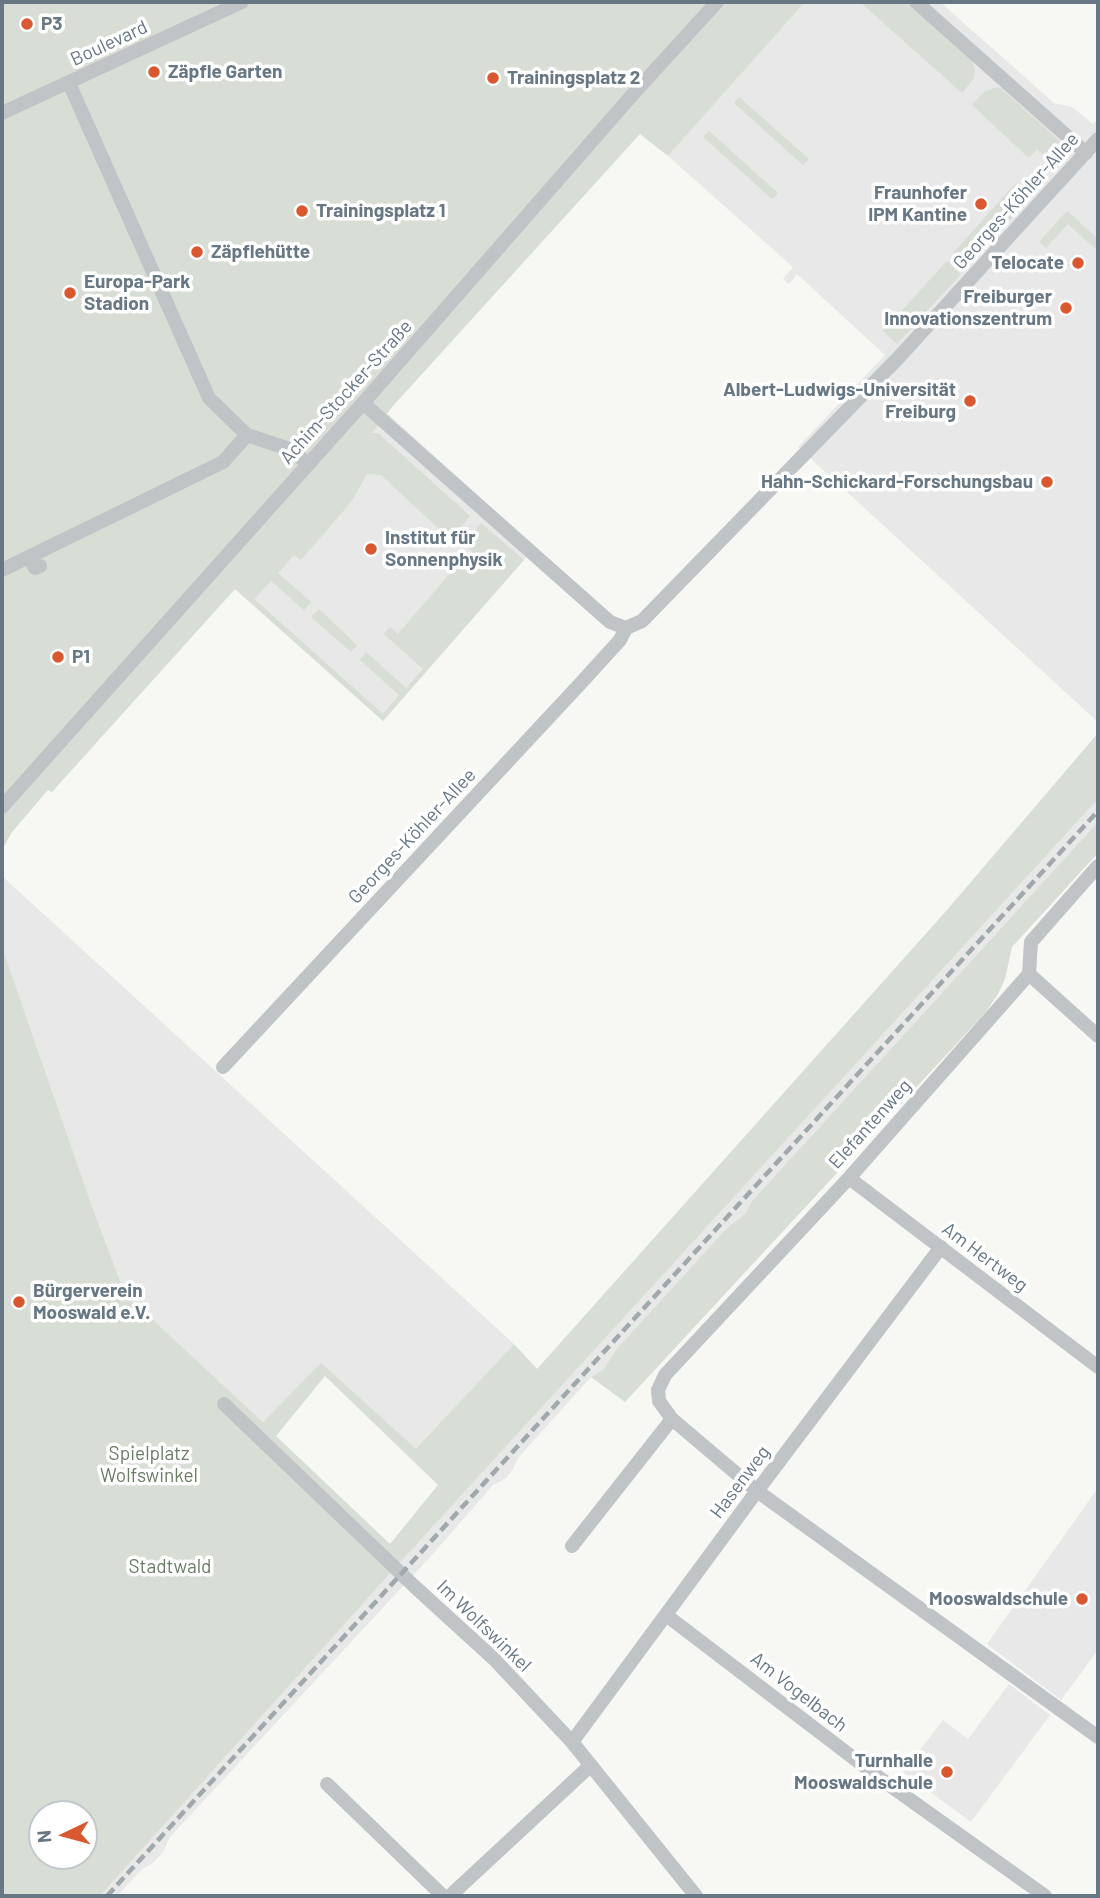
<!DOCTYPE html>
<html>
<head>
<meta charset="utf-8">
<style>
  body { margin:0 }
  #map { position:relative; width:1100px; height:1898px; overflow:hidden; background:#f7f7f4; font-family:Barlow,sans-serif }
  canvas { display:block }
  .frame { position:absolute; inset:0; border:4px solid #677783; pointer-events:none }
  .north { position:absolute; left:28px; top:1800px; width:70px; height:70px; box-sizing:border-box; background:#fff; border:2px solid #c2c9cd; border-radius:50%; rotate:265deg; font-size:19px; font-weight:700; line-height:28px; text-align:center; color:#677783 }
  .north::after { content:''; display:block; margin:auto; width:24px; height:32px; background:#da5830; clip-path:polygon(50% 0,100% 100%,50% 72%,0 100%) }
</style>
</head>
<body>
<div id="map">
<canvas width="1100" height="1898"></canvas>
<div class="frame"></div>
<div class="north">N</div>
</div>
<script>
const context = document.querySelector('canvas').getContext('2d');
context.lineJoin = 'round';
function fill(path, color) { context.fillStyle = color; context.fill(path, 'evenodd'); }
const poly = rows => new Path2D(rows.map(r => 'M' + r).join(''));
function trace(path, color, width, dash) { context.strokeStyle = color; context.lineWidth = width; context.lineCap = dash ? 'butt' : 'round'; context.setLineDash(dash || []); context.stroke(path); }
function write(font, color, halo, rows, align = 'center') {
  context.font = font + ' Barlow,sans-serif'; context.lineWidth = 7; context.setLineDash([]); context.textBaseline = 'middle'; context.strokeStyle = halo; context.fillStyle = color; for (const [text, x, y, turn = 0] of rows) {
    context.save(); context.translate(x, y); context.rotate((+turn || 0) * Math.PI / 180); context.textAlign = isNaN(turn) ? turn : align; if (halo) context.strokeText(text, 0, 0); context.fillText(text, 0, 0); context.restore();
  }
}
fill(poly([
  [805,2,940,2,1054,103,1072,107,1093,124,1098,119,1098,722,798,447,885,355,797,274,789,284,783,279,793,267,668,156],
  [388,414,535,547,383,721,235,589],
  [1098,799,1098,822,752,1201,746,1213,726,1229,618,1349,604,1369,591,1377,518,1458,513,1469,505,1479,493,1485,431,1556,170,1837,163,1852,154,1862,141,1870,117,1896,100,1896,404,1558],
  [3,877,514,1344,416,1450,321,1364,263,1422,125,1294,94,1212,2,947],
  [1098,1488,1098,1650,1061,1700,987,1644],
  [1009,1684,1050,1715,971,1822,903,1772,943,1720,968,1739]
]), '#e7e8e7');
fill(poly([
  [2,2,805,2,668,156,640,134,393,406,372,433,378,433,470,516,451,540,381,475,367,474,351,502,301,560,294,555,278,573,311,602,304,610,271,581,254,599,383,714,399,695,360,660,366,652,406,688,423,669,384,634,390,627,398,634,457,565,459,566,472,551,463,544,481,523,524,560,383,721,235,589,52,792,48,790,12,832,2,850],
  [860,2,905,2,972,61,975,69,974,78,962,93],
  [997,87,1002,89,1063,144,1066,151,1064,160,1057,167,1037,149,1029,158,972,105,984,92],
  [739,97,809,159,803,165,734,103],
  [709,131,778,193,772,199,703,137],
  [1015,184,1031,197,967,266,953,253],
  [1067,211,1098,239,1098,251,1068,224,1046,248,1039,242],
  [947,261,961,274,897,344,883,331],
  [319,609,357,645,351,652,311,617],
  [1098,733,1098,799,404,1558,100,1896,2,1896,2,947,94,1212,125,1294,263,1422,321,1363,416,1449,514,1344,537,1369,947,910],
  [325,1376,438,1485,390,1544,276,1436],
  [42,1814,84,1814,84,1856,42,1856],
  [1098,822,1098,853,1012,947,1005,979,998,994,985,1013,625,1402,591,1377,604,1369,617,1349,726,1229,746,1213,752,1201]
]), '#d8ddd5');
trace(poly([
  [916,2,1086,153],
  [69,83,209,398,247,435,292,450,307,464],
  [2,113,242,2],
  [363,403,610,622,626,628,642,621,900,356,1098,139],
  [30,558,35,568,40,566],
  [2,570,223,462,247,435],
  [2,807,363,403,634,93,717,2],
  [1098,866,1031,942,1029,974,849,1178,665,1375,658,1390,659,1401,672,1419,757,1491,1098,1737],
  [1029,974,1098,1036],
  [223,1067,580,684,620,640,626,628],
  [849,1178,1098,1367],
  [224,1404,414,1586,494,1659,572,1742,696,1896],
  [572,1546,672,1419],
  [666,1615,881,1779,1045,1896],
  [572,1742,757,1491,941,1247],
  [327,1784,443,1896],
  [450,1896,591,1765]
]), '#c0c4c7', 14);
trace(poly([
  [107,1896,1098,811]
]), '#a1a8ac', 4.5, [10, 5]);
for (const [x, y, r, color] of [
  [27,24,7,"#da5830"],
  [154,72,7,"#da5830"],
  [493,78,7,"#da5830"],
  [981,204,7,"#da5830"],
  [302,211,7,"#da5830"],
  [197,252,7,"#da5830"],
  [1078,263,7,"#da5830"],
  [70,293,7,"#da5830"],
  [1066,308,7,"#da5830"],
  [970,401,7,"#da5830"],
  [1047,482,7,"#da5830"],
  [371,549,7,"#da5830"],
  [58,657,7,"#da5830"],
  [19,1302,7,"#da5830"],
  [1082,1599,7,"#da5830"],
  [947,1772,7,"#da5830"]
]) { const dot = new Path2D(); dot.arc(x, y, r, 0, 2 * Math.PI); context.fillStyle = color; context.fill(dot); trace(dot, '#fff', 2.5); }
write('bold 19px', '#677783', '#fff', [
  ["P3",41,24],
  ["Zäpfle Garten",168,72],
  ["Trainingsplatz 2",507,78],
  ["Fraunhofer",967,193,"right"],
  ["IPM Kantine",967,215,"right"],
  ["Trainingsplatz 1",316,211],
  ["Zäpflehütte",211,252],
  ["Telocate",1064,263,"right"],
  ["Europa-Park",84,282],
  ["Stadion",84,304],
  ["Freiburger",1052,297,"right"],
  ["Innovationszentrum",1052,319,"right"],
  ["Albert-Ludwigs-Universität",956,390,"right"],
  ["Freiburg",956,412,"right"],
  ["Hahn-Schickard-Forschungsbau",1033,482,"right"],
  ["Institut für",385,538],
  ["Sonnenphysik",385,560],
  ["P1",72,657],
  ["Bürgerverein",33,1291],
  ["Mooswald e.V.",33,1313],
  ["Mooswaldschule",1068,1599,"right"],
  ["Turnhalle",933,1761,"right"],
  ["Mooswaldschule",933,1783,"right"]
], 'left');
write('19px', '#677783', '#fff', [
  ["Boulevard",109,43,-25],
  ["Georges-Köhler-Allee",1016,201,-48],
  ["Achim-Stocker-Straße",346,392,-48],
  ["Georges-Köhler-Allee",412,836,-47],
  ["Elefantenweg",870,1124,-48],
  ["Am Hertweg",985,1257,37],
  ["Hasenweg",740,1482,-53],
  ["Im Wolfswinkel",484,1626,44],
  ["Am Vogelbach",799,1692,38]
]);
write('19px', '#6a7b66', '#fff', [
  ["Spielplatz",149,1454],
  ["Wolfswinkel",149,1476],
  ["Stadtwald",170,1567]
]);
</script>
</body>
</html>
